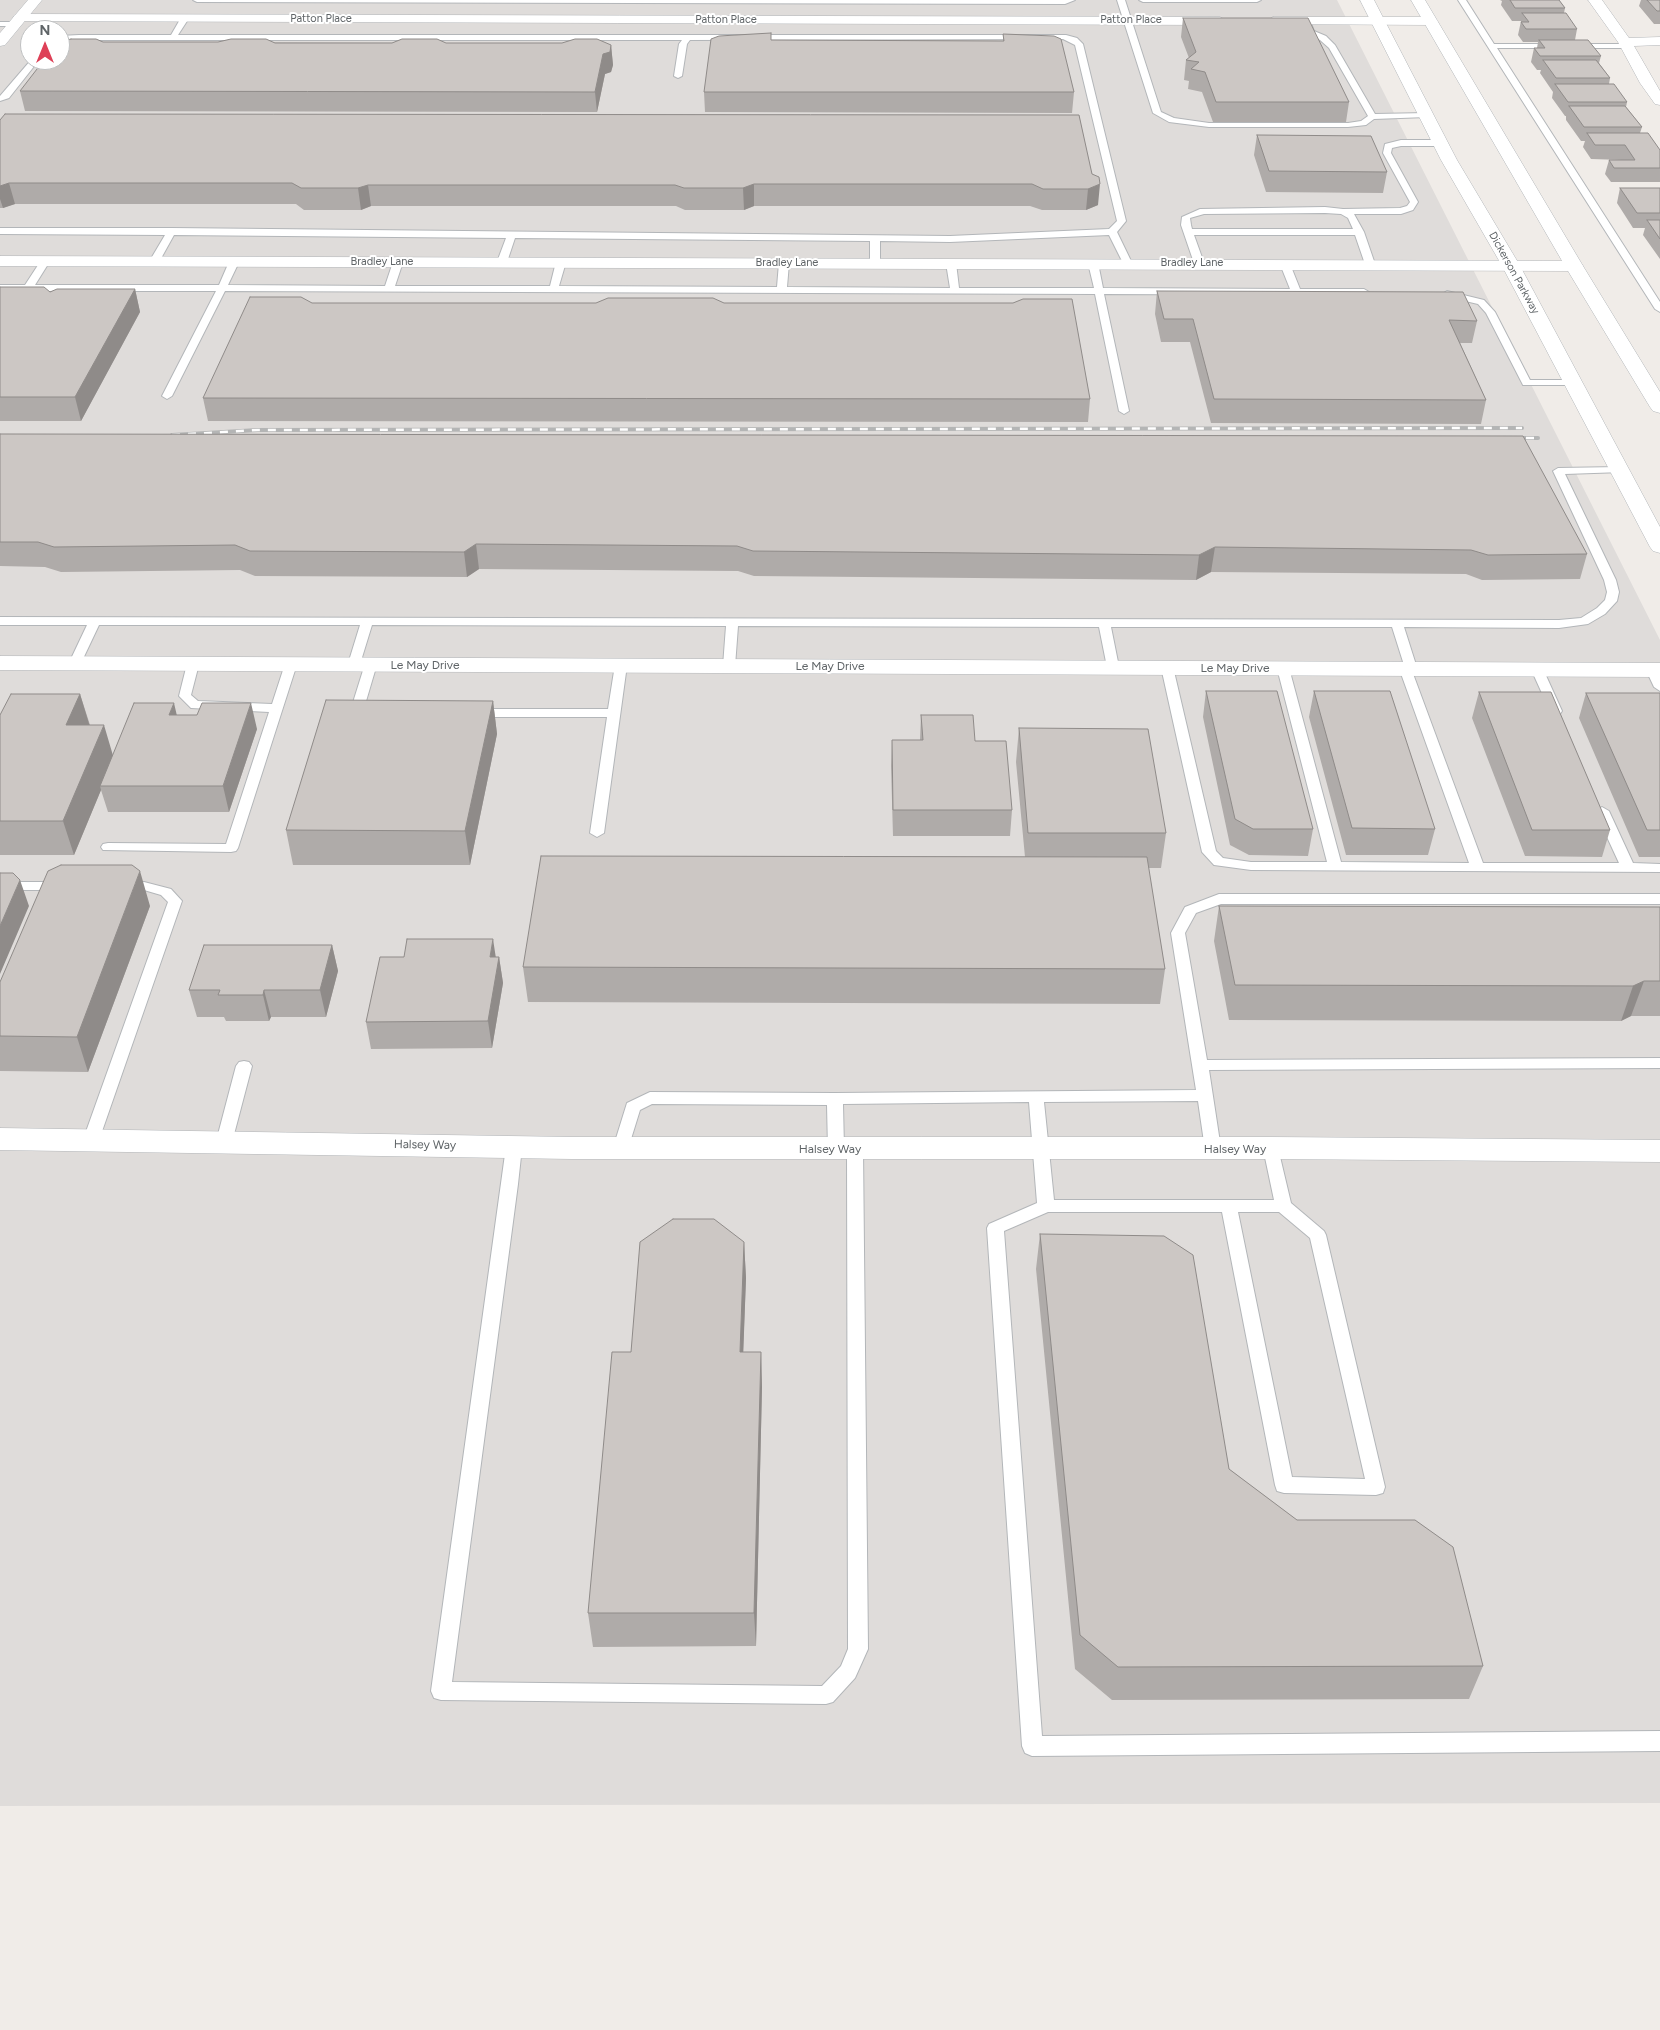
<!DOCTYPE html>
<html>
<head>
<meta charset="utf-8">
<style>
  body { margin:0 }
  #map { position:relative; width:1660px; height:2030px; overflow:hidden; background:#f0ece8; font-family:Figtree,sans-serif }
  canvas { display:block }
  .north { position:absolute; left:20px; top:20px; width:50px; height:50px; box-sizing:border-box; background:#fff; border:1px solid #bfc1c2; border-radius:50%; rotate:0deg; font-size:14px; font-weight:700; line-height:20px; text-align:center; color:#5f6467 }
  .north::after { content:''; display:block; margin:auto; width:18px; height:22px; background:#de4057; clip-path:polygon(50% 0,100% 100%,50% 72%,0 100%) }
</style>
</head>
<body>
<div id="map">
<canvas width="1660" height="2030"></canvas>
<div class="north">N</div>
</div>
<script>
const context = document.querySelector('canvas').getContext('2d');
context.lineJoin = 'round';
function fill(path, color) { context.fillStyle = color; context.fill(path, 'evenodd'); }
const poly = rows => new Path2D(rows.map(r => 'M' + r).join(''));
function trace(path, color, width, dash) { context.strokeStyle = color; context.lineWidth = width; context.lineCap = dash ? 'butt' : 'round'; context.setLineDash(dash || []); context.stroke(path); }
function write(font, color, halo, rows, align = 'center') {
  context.font = font + ' Figtree,sans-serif'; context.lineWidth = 4; context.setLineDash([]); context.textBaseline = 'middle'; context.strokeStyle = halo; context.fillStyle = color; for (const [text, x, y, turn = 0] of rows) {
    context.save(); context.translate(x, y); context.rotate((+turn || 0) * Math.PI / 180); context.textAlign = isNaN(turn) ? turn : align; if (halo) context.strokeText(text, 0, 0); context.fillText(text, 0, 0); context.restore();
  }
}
fill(poly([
  [0,0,1337,0,1660,640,1660,1803,0,1806],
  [30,30,60,30,60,60,30,60]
]), '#dfdcda');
const lane = poly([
  [193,0,1075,0,1065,4,197,2,193,0],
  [1117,0,1125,0,1161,112,1174,118,1209,123,1348,123,1361,121,1368,116,1329,48,1320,40,1307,32,1302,21,1306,19,1310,21,1314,31,1326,36,1335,45,1375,114,1427,113,1431,115,1427,117,1374,119,1366,125,1348,127,1209,127,1169,122,1153,113,1117,0],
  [1139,0,1261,0,1257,2,1143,2,1139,0],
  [1458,0,1466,0,1494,44,1627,44,1631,46,1627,48,1497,48,1660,302,1660,312,1655,309,1458,0],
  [182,16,189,18,178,35,1066,35,1077,38,1083,44,1126,221,1117,232,1132,263,1130,265,1124,265,1109,235,950,242,880,241,880,263,875,266,870,263,870,241,515,238,507,262,502,265,497,262,506,238,174,235,159,262,154,265,149,262,165,235,0,234,0,228,172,228,950,236,1109,229,1117,221,1075,45,1063,39,690,40,687,44,682,76,678,78,674,76,679,44,682,40,60,40,60,36,79,35,171,35,182,16],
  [0,22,15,22,19,24,15,26,0,26,0,22],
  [31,60,39,60,9,98,0,101,0,96,31,60],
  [1401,140,1441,140,1445,143,1441,146,1401,146,1392,148,1391,153,1418,202,1413,210,1401,214,1354,214,1364,232,1375,264,1373,266,1370,267,1365,264,1355,235,1194,235,1204,263,1199,266,1194,263,1181,225,1182,217,1200,209,1325,207,1343,209,1400,208,1407,206,1410,202,1383,153,1385,144,1401,140],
  [1325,213,1341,214,1348,218,1353,229,1192,229,1191,225,1190,218,1204,214,1325,213],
  [45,258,50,261,35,285,219,285,229,262,234,259,239,262,228,285,385,286,393,262,398,259,403,262,395,286,550,286,556,262,561,259,566,262,559,286,777,287,779,263,784,260,789,263,787,287,950,288,946,263,951,260,956,263,959,288,1094,288,1088,263,1093,260,1098,263,1103,288,1290,289,1280,264,1285,261,1290,264,1300,289,1364,289,1369,292,1364,295,1104,294,1129,411,1124,414,1119,411,1095,294,225,291,172,396,167,399,162,396,216,291,0,291,0,285,25,285,42,259,45,258],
  [1447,291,1484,300,1495,312,1530,380,1573,380,1578,383,1577,385,1523,385,1486,313,1478,304,1444,296,1442,294,1447,291],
  [1619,467,1623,468,1624,470,1623,472,1565,474,1616,580,1619,592,1617,601,1605,614,1588,624,1559,628,1404,627,1417,668,1412,671,1483,863,1619,863,1595,811,1602,807,1609,811,1633,863,1660,864,1660,872,1251,870,1214,865,1202,852,1161,667,1167,663,1173,667,1216,851,1223,858,1251,862,1327,862,1277,668,1283,664,1289,668,1341,862,1469,863,1399,668,1404,665,1392,627,1111,627,1119,667,1113,671,1107,667,1099,627,738,626,735,666,729,670,723,666,726,626,372,625,360,664,354,668,348,664,360,625,99,625,81,663,75,667,69,663,87,625,0,625,0,617,1559,620,1581,618,1597,608,1605,600,1607,592,1604,580,1553,471,1558,468,1619,467],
  [193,660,199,664,191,695,198,701,272,704,285,664,291,660,297,664,238,848,236,851,231,852,103,850,101,847,103,844,108,843,226,844,269,712,191,708,179,696,187,664,193,660],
  [371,660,377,664,364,708,370,712,364,716,352,715,350,712,365,664,371,660],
  [621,661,627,665,604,833,597,837,590,833,607,717,474,717,468,713,474,709,608,709,615,665,621,661],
  [1537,665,1543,669,1562,711,1560,714,1552,714,1550,711,1531,669,1537,665],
  [1652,666,1656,667,1660,674,1660,691,1654,687,1646,670,1652,666],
  [0,882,62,882,67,883,69,886,67,889,62,890,0,890,0,882],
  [125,882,144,882,171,889,182,901,99,1140,97,1144,91,1146,85,1144,83,1140,168,902,161,895,144,890,120,889,118,886,120,883,125,882],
  [1219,894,1660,894,1660,904,1221,904,1196,913,1185,933,1207,1060,1660,1058,1660,1068,1209,1070,1221,1149,1219,1153,1213,1155,1207,1153,1205,1149,1198,1101,1044,1102,1054,1200,1274,1200,1263,1148,1265,1144,1271,1142,1277,1144,1291,1203,1324,1231,1326,1235,1385,1487,1383,1493,1376,1495,1284,1493,1277,1491,1275,1485,1222,1212,1048,1212,1004,1231,1042,1736,1660,1731,1660,1751,1032,1756,1025,1753,1022,1746,987,1228,989,1224,1037,1203,1029,1102,843,1104,844,1149,842,1153,836,1155,830,1153,828,1149,827,1105,652,1104,640,1110,627,1152,621,1154,615,1152,613,1148,627,1103,650,1092,835,1093,1196,1090,1171,933,1185,907,1219,894],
  [1238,1212,1279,1212,1310,1238,1365,1479,1292,1477,1238,1212],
  [244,1061,249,1062,252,1066,232,1142,230,1146,224,1148,218,1146,216,1142,236,1066,239,1062,244,1061],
  [514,1141,520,1143,522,1147,518,1184,452,1682,822,1686,841,1666,848,1649,847,1149,849,1145,855,1143,861,1145,863,1149,868,1649,855,1678,833,1702,826,1704,441,1700,434,1698,431,1691,506,1147,508,1143,514,1141]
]);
const street = poly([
  [1588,0,1602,0,1629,38,1660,37,1660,45,1634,46,1660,91,1660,105,1655,104,1640,83,1618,42,1588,0],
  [20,14,1220,17,1227,21,1220,25,15,21,13,18,15,15,20,14],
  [1273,17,1431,17,1438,21,1431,25,1268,24,1266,21,1273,17],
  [0,256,1574,261,1580,262,1583,266,1580,270,1574,271,0,266,0,256],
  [0,656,1660,663,1660,677,0,670,0,656],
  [0,1128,572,1137,1271,1137,1660,1140,1660,1162,1271,1159,572,1159,0,1150,0,1128]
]);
const secondary = poly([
  [28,0,42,0,5,45,0,46,0,33,28,0],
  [1360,0,1374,0,1457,160,1519,264,1660,527,1660,553,1653,551,1650,547,1501,264,1441,160,1360,0],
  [1411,0,1425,0,1583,266,1660,392,1660,413,1653,411,1650,407,1565,266,1411,0]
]);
trace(lane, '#b3b6b9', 2);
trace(street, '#b3b6b9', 1);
trace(secondary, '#b2b6b9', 1);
fill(lane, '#fff');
fill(street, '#fff');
fill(secondary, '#fff');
const rail = poly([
  [172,435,258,430,1522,428],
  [1510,438,1538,438]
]);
trace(rail, '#b4b5b5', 4);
trace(rail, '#fff', 2.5, [8]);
fill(poly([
  [1500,0,1559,0,1565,8,1564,13,1577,29,1575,40,1601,56,1599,63,1610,78,1609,84,1627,102,1626,107,1642,127,1640,133,1660,150,1660,182,1611,182,1605,174,1609,160,1622,160,1591,159,1583,147,1585,141,1581,141,1566,120,1566,116,1565,116,1552,98,1553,92,1540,73,1541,70,1537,70,1531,62,1534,48,1537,48,1538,42,1523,42,1518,35,1521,21,1512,21,1501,5,1502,1],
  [1641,0,1660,0,1660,24,1654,24,1639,6],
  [1183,18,1349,102,1346,122,1213,122,1202,92,1188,89,1189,81,1184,80,1186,60,1189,58,1181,37],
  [1003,34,1074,92,1072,113,705,112,704,92,771,40,1003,41],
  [103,42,446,43,611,45,613,65,611,72,605,74,597,112,25,111,20,91],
  [1079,115,1098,205,1086,210,1042,210,1030,206,754,206,744,210,685,210,676,206,371,206,361,210,304,210,296,204,15,204,3,208,0,208,0,120],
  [1257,135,1387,172,1383,193,1266,192,1254,155],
  [1620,188,1660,188,1660,259,1643,235,1645,228,1633,228,1617,203],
  [0,287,50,292,135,289,140,312,81,421,0,421],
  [1157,291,1477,321,1472,343,1460,343,1486,400,1481,424,1211,423,1190,342,1161,342,1155,314],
  [724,303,1090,399,1088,422,208,421,203,398],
  [0,434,1587,554,1580,579,1482,580,1466,574,1211,572,1196,580,754,576,738,571,479,569,467,577,255,576,240,570,61,572,45,567,0,566],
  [1206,691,1313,829,1308,856,1249,855,1230,845,1203,717],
  [1314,691,1435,829,1428,855,1346,855,1309,717],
  [1479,692,1610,830,1602,857,1525,856,1472,718],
  [1586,693,1660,693,1660,857,1639,857,1579,718],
  [80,694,90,725,113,756,177,715,257,729,229,812,108,812,101,790,74,855,0,855,0,715],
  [493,701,497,734,470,865,293,865,286,830],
  [921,715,975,741,1012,810,1010,836,893,836,891,766,892,740,920,740],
  [1019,728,1166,833,1161,868,1148,868,1165,969,1160,1004,528,1002,523,967,1025,857,1016,762],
  [150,906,88,1072,0,1071,0,982],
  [1219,906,1660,907,1660,1016,1631,1016,1621,1021,1229,1020,1214,941],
  [332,945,338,971,326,1017,271,1017,269,1021,226,1021,224,1017,197,1017,189,990],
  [404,957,499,957,503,983,492,1048,371,1049,366,1022],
  [1040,1234,1229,1469,1483,1666,1469,1699,1112,1700,1075,1669,1036,1269],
  [744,1242,746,1278,743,1352,761,1352,762,1387,756,1646,593,1647,588,1613,631,1352]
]), '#afaba9');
fill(poly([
  [611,45,613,65,611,72,605,74,597,112,595,92,603,54],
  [9,183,15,204,3,208,0,199,0,186],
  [754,184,754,206,744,210,743,188],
  [1100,184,1098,205,1086,210,1088,189],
  [368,185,371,206,361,210,358,188],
  [135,289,140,312,81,421,75,397],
  [476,544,479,569,467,577,464,552],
  [1215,547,1211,572,1196,580,1199,555],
  [80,694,90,727,66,725],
  [493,701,497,734,470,865,465,831],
  [174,703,180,729,169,715],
  [251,703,257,729,229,812,223,786],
  [104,725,114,759,100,786,101,790,74,855,63,821],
  [140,871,150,906,88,1072,77,1037],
  [20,880,29,906,0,974,0,926],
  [493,939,497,965,490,957],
  [332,945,338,971,326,1017,320,990],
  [499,957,503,983,492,1048,488,1021],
  [1644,981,1631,1016,1621,1021,1633,986],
  [264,990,271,1017,269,1021,263,995],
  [744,1242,746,1278,742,1387,740,1352],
  [761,1352,762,1387,756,1646,754,1613]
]), '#8f8b89');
const building = poly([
  [1510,0,1559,0,1565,8,1515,8,1510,0],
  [1647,0,1660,0,1660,11,1657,11,1647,0],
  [1522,13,1566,13,1577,29,1526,29,1521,22,1529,22,1522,13],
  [1183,18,1308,18,1349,102,1216,102,1205,72,1191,69,1199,62,1186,60,1196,52,1183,18],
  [771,33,771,40,1004,41,1003,34,1054,36,1061,39,1074,92,704,92,711,39,719,36,771,33],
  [71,39,96,39,103,42,218,42,231,39,266,39,275,43,392,43,402,39,437,39,446,43,562,43,575,39,597,39,611,45,610,52,603,54,595,92,20,91,44,60,60,60,60,42,71,39],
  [1539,40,1588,40,1601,56,1540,56,1534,48,1545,48,1539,40],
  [1543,60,1596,60,1610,78,1556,78,1543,60],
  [1555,84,1614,84,1627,102,1568,102,1555,84],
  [1569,106,1625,106,1642,127,1584,127,1569,106],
  [5,114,1079,115,1092,174,1099,177,1100,184,1088,189,1043,189,1032,184,754,184,743,188,684,188,675,185,368,185,358,188,301,188,292,183,9,183,0,186,0,120,5,114],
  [1587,133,1648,133,1660,150,1660,168,1614,168,1609,160,1635,160,1625,145,1595,145,1587,133],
  [1257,135,1371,136,1387,172,1269,171,1257,135],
  [1620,188,1660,188,1660,213,1637,213,1620,188],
  [1647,220,1660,220,1660,239,1647,220],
  [0,287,44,287,50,292,57,289,135,289,75,397,0,397,0,287],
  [1157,291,1463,292,1477,321,1449,320,1486,400,1214,399,1193,319,1164,319,1157,291],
  [250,297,301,297,312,303,596,303,608,298,713,298,724,303,1013,303,1023,299,1072,299,1090,399,203,398,250,297],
  [0,434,1523,436,1587,554,1488,555,1471,550,1215,547,1199,555,753,551,737,546,476,544,464,552,250,551,235,545,54,547,38,542,0,542,0,434],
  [1206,691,1277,691,1313,829,1253,829,1235,819,1206,691],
  [1314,691,1390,691,1435,829,1352,828,1314,691],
  [1479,692,1551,692,1610,830,1532,830,1479,692],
  [1586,693,1660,693,1660,830,1647,830,1586,693],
  [11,694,80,694,66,725,104,725,63,821,0,821,0,715,11,694],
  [326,700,493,701,465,831,286,830,326,700],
  [134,703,174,703,169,715,197,715,202,703,251,703,223,786,100,786,134,703],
  [921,715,973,715,975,741,1006,741,1012,810,893,810,892,740,923,740,921,715],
  [1019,728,1148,729,1166,833,1028,833,1019,728],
  [541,856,1147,857,1165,969,523,967,541,856],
  [61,865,132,865,140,871,77,1037,0,1036,0,982,48,871,61,865],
  [0,873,13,873,20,880,0,926,0,873],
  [1219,906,1660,907,1660,981,1644,981,1633,986,1235,985,1219,906],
  [407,939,493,939,490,957,499,957,488,1021,366,1022,380,957,404,957,407,939],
  [204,945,332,945,320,990,264,990,263,995,218,995,220,990,189,990,204,945],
  [673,1219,714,1219,744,1242,740,1352,761,1352,754,1613,588,1613,612,1352,631,1352,640,1242,673,1219],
  [1040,1234,1164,1236,1193,1255,1229,1469,1297,1520,1415,1520,1453,1547,1483,1666,1118,1667,1080,1635,1040,1234]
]);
fill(building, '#ccc7c4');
trace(building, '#8f8b89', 1);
write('11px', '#5f6467', '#fff', [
  ["Patton Place",321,19],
  ["Patton Place",726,20],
  ["Patton Place",1131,20],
  ["Bradley Lane",382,262],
  ["Bradley Lane",787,263],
  ["Bradley Lane",1192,263],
  ["Dickerson Parkway",1514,273,61]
]);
write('12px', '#5f6467', '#fff', [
  ["Le May Drive",425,665],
  ["Le May Drive",830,666],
  ["Le May Drive",1235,668],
  ["Halsey Way",425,1145,1],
  ["Halsey Way",830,1149],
  ["Halsey Way",1235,1149]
]);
</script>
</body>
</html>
